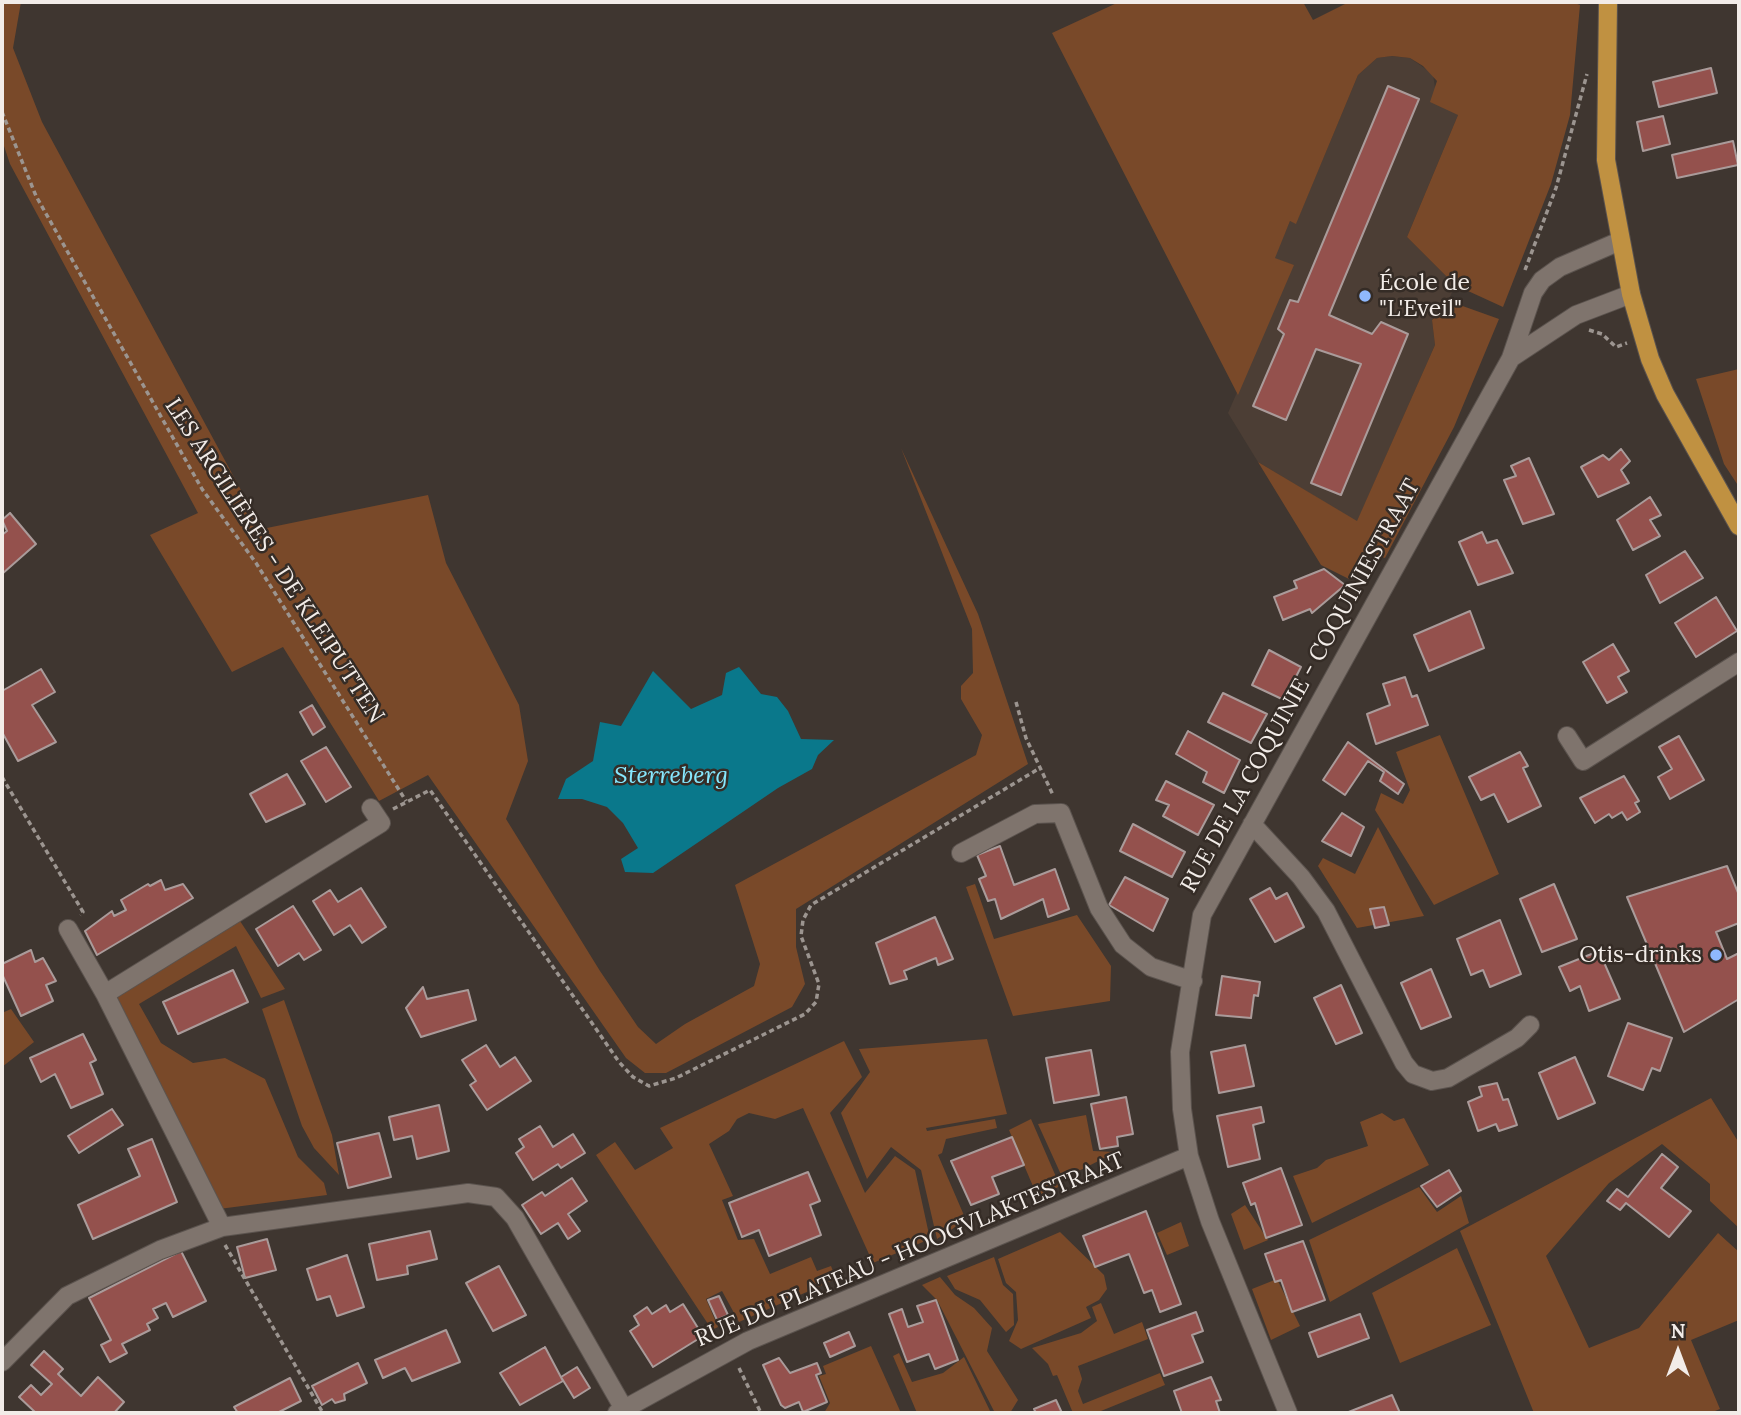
<!DOCTYPE html>
<html>
<head>
<meta charset="utf-8">
<style>
  body { margin:0 }
  #map { position:relative; width:1741px; height:1415px; overflow:hidden; background:#3f3630; font-family:Lora,serif }
  canvas { display:block }
  .frame { position:absolute; inset:0; border:4px solid #f2ece8; pointer-events:none }
  .north { position:absolute; left:1643px; top:1317px; width:70px; height:70px; -webkit-text-stroke:5px #352c26; paint-order:stroke; rotate:0deg; font-size:19px; font-weight:700; line-height:28px; text-align:center; color:#f2ece8 }
  .north::after { content:''; display:block; margin:auto; width:24px; height:32px; background:#f2ece8; clip-path:polygon(50% 0,100% 100%,50% 72%,0 100%) }
</style>
</head>
<body>
<div id="map">
<canvas width="1741" height="1415"></canvas>
<div class="frame"></div>
<div class="north">N</div>
</div>
<script>
const context = document.querySelector('canvas').getContext('2d');
context.lineJoin = 'round';
function fill(path, color) { context.fillStyle = color; context.fill(path, 'evenodd'); }
const poly = rows => new Path2D(rows.map(r => 'M' + r).join(''));
function trace(path, color, width, dash) { context.strokeStyle = color; context.lineWidth = width; context.lineCap = dash ? 'butt' : 'round'; context.setLineDash(dash || []); context.stroke(path); }
function write(font, color, halo, rows, align = 'center') {
  context.font = font + ' Lora,serif'; context.lineWidth = 5; context.setLineDash([]); context.textBaseline = 'middle'; context.strokeStyle = halo; context.fillStyle = color; for (const [text, x, y, turn = 0] of rows) {
    context.save(); context.translate(x, y); context.rotate((+turn || 0) * Math.PI / 180); context.textAlign = isNaN(turn) ? turn : align; if (halo) context.strokeText(text, 0, 0); context.fillText(text, 0, 0); context.restore();
  }
}
fill(poly([
  [1391,56,1410,58,1433,74,1435,88,1458,115,1407,237,1455,285,1446,307,1432,320,1435,345,1357,522,1258,462,1228,413,1293,265,1274,258,1290,221,1296,223,1358,75,1377,58]
]), '#4c3e35');
fill(poly([
  [2,2,21,2,13,48,42,122,262,529,428,495,446,563,519,705,528,761,506,819,600,971,638,1027,656,1044,685,1024,754,986,760,964,735,885,976,755,982,735,961,699,961,686,973,673,972,629,901,448,978,614,1028,764,796,909,796,947,805,984,792,1007,666,1073,645,1073,626,1058,428,775,379,801,283,647,232,672,150,535,198,513,10,164,2,140],
  [1119,2,1303,2,1313,20,1349,2,1572,2,1580,5,1570,115,1551,184,1503,307,1455,285,1407,237,1458,115,1430,102,1437,81,1423,66,1410,58,1392,56,1377,58,1358,75,1296,224,1290,221,1275,258,1294,265,1238,395,1052,33],
  [1457,304,1499,319,1454,427,1385,558,1370,553,1349,579,1321,565,1258,462,1357,521,1435,345,1432,320,1446,307],
  [1739,369,1739,487,1724,464,1696,379],
  [1440,735,1499,874,1434,905,1375,810,1381,793,1403,804,1410,790,1396,752],
  [1378,827,1424,916,1357,928,1318,866,1323,858,1355,874],
  [975,884,994,939,1077,915,1111,966,1110,1001,1013,1016,966,887],
  [238,918,285,989,261,998,236,946,139,1004,161,1043,193,1063,225,1058,265,1079,298,1157,324,1183,327,1195,219,1209,114,994],
  [284,1000,332,1135,339,1175,314,1148,302,1126,262,1009],
  [11,1009,34,1042,2,1067,2,1013],
  [987,1039,1007,1114,926,1128,927,1131,995,1119,997,1128,946,1139,942,1153,938,1155,966,1220,937,1239,921,1170,891,1147,867,1179,841,1113,870,1072,859,1049],
  [844,1041,862,1077,830,1113,865,1193,895,1156,915,1170,930,1239,873,1263,803,1108,775,1119,749,1113,737,1119,729,1131,709,1144,733,1196,722,1200,738,1240,754,1239,770,1274,811,1257,817,1271,831,1266,836,1279,739,1322,722,1291,706,1299,718,1327,712,1330,596,1155,615,1142,635,1170,673,1148,660,1128],
  [1711,1098,1739,1143,1739,1228,1710,1201,1710,1184,1662,1144,1609,1183,1546,1256,1589,1348,1639,1328,1718,1233,1739,1252,1739,1320,1691,1340,1720,1409,1710,1413,1534,1413,1460,1231],
  [1382,1113,1394,1121,1404,1118,1429,1165,1312,1223,1293,1176,1317,1168,1326,1160,1368,1146,1360,1122],
  [1086,1115,1093,1151,1116,1152,1063,1179,1038,1124],
  [1031,1119,1060,1186,1038,1198,1009,1130],
  [1419,1187,1437,1212,1461,1196,1469,1223,1330,1302,1309,1240],
  [1245,1205,1268,1240,1244,1250,1231,1214],
  [1181,1222,1189,1246,1167,1255,1157,1233],
  [1060,1232,1104,1275,1107,1289,1099,1300,1086,1307,1091,1318,1021,1349,1009,1341,1018,1320,1016,1292,1006,1283,998,1259],
  [1457,1248,1491,1325,1400,1363,1372,1293],
  [994,1257,1003,1285,1013,1294,1014,1325,1006,1332,980,1300,955,1289,947,1276],
  [940,1277,955,1295,974,1308,992,1328,987,1351,1018,1400,1010,1413,995,1413,937,1300,922,1285],
  [1277,1279,1300,1326,1271,1340,1252,1289],
  [1101,1303,1114,1334,1142,1322,1148,1339,1078,1366,1082,1379,1078,1391,1083,1404,1160,1373,1165,1385,1096,1413,1073,1413,1057,1375,1053,1376,1048,1364,1032,1348,1081,1333,1097,1321,1092,1307],
  [871,1346,901,1413,824,1413,830,1403,819,1376,826,1374,823,1366],
  [899,1353,912,1382,943,1373,964,1357,991,1413,917,1413,893,1356]
]), '#794929');
fill(poly([
  [739,667,761,694,777,697,788,711,801,739,834,740,818,755,812,769,778,788,653,873,625,872,621,859,638,848,623,823,607,807,582,799,558,799,566,779,593,761,600,722,621,726,653,671,691,709,722,695,726,673]
]), '#0a788b');
const building = poly([
  [1711,68,1717,93,1659,107,1653,82,1711,68],
  [1388,86,1419,99,1329,315,1372,334,1381,322,1408,334,1341,495,1311,483,1361,364,1316,349,1286,420,1253,406,1284,334,1278,329,1290,300,1298,302,1388,86],
  [1663,116,1670,144,1643,151,1637,122,1663,116],
  [1733,141,1738,165,1677,178,1672,155,1733,141],
  [1621,449,1630,461,1621,470,1629,483,1598,497,1581,467,1603,455,1609,460,1621,449],
  [1529,458,1554,514,1523,524,1504,480,1516,476,1511,466,1529,458],
  [1650,497,1661,515,1650,520,1660,536,1633,550,1617,520,1650,497],
  [10,513,36,544,2,574,2,535,7,531,2,520,10,513],
  [1482,532,1487,543,1497,540,1513,573,1478,585,1459,542,1482,532],
  [1685,551,1703,578,1660,603,1646,575,1685,551],
  [1324,569,1345,585,1312,613,1310,609,1283,620,1274,597,1297,588,1294,581,1324,569],
  [1716,597,1737,631,1696,657,1675,623,1716,597],
  [1470,611,1484,648,1429,671,1414,635,1470,611],
  [1613,644,1629,671,1618,677,1627,692,1607,703,1583,662,1613,644],
  [1269,650,1301,667,1284,700,1252,685,1269,650],
  [41,669,55,692,32,705,56,742,18,761,2,732,2,691,41,669],
  [1405,677,1412,697,1417,695,1428,725,1376,744,1367,714,1390,705,1383,684,1405,677],
  [1223,693,1267,714,1251,743,1208,722,1223,693],
  [312,705,325,727,313,735,300,712,312,705],
  [1188,731,1240,760,1224,793,1203,782,1207,772,1176,754,1188,731],
  [1679,736,1704,780,1670,799,1658,777,1672,769,1659,747,1679,736],
  [1348,742,1404,784,1398,794,1380,781,1384,772,1368,761,1345,795,1323,780,1348,742],
  [326,747,351,787,326,802,301,761,326,747],
  [1520,752,1528,766,1523,768,1541,806,1508,822,1494,794,1481,800,1469,777,1520,752],
  [287,774,305,804,266,822,250,794,287,774],
  [1624,776,1639,801,1635,803,1640,812,1627,820,1622,812,1612,818,1609,814,1595,823,1580,798,1624,776],
  [1166,781,1214,805,1198,835,1163,816,1169,805,1156,800,1166,781],
  [1342,813,1364,827,1351,856,1322,841,1342,813],
  [1133,824,1185,852,1172,877,1120,851,1133,824],
  [1000,846,1014,885,1055,869,1069,909,1048,917,1043,899,1001,919,995,899,988,901,979,879,986,876,977,855,1000,846],
  [1727,866,1739,895,1739,923,1716,932,1727,959,1739,953,1739,999,1684,1032,1627,897,1727,866],
  [1125,877,1168,899,1153,931,1109,905,1125,877],
  [161,880,165,890,183,884,193,898,97,955,85,931,112,911,114,916,126,910,121,900,148,884,150,886,161,880],
  [1554,884,1577,939,1542,952,1520,899,1554,884],
  [361,888,386,927,362,943,350,925,334,935,313,901,330,890,338,902,361,888],
  [1270,888,1276,899,1287,893,1304,927,1275,942,1250,899,1270,888],
  [293,906,321,950,304,960,299,953,278,966,256,929,293,906],
  [1384,907,1389,925,1375,928,1370,909,1384,907],
  [935,917,953,959,938,965,936,958,904,971,907,979,890,984,876,943,935,917],
  [1500,920,1521,974,1490,987,1483,970,1471,975,1457,939,1500,920],
  [31,950,35,962,43,958,56,981,46,985,53,1001,21,1016,2,974,2,964,31,950],
  [1599,951,1620,999,1589,1011,1580,986,1570,991,1559,967,1599,951],
  [1431,969,1451,1017,1421,1029,1401,983,1431,969],
  [233,970,248,1002,178,1034,163,1002,233,970],
  [1222,976,1260,982,1258,996,1254,995,1251,1018,1216,1015,1222,976],
  [1341,985,1362,1033,1336,1044,1314,998,1341,985],
  [423,987,427,999,468,990,476,1020,421,1037,406,1008,423,987],
  [1628,1023,1672,1038,1660,1071,1652,1068,1643,1090,1608,1076,1628,1023],
  [83,1034,96,1060,90,1063,103,1094,71,1108,55,1074,41,1082,30,1058,83,1034],
  [486,1045,500,1067,515,1057,531,1081,487,1110,470,1085,476,1081,462,1060,486,1045],
  [1245,1045,1254,1086,1219,1093,1211,1052,1245,1045],
  [1091,1050,1099,1095,1054,1103,1046,1058,1091,1050],
  [1575,1057,1595,1103,1558,1119,1539,1073,1575,1057],
  [1497,1083,1503,1100,1508,1099,1517,1125,1499,1131,1496,1124,1478,1131,1468,1102,1482,1096,1479,1087,1497,1083],
  [1126,1097,1133,1134,1117,1137,1118,1146,1100,1149,1091,1104,1126,1097],
  [439,1105,449,1151,417,1159,412,1136,394,1140,389,1117,439,1105],
  [1261,1107,1264,1122,1253,1125,1260,1159,1228,1167,1217,1116,1261,1107],
  [112,1109,123,1125,79,1153,68,1136,112,1109],
  [540,1126,553,1147,573,1134,585,1153,561,1168,558,1164,533,1180,516,1153,524,1147,519,1139,540,1126],
  [379,1133,391,1177,348,1188,337,1143,379,1133],
  [1012,1137,1024,1165,992,1177,999,1194,971,1205,951,1161,1012,1137],
  [152,1139,177,1202,93,1239,78,1205,140,1176,128,1149,152,1139],
  [1662,1154,1678,1167,1661,1188,1691,1211,1669,1237,1626,1203,1620,1210,1607,1201,1617,1189,1628,1197,1662,1154],
  [1281,1168,1302,1225,1266,1238,1255,1203,1251,1205,1243,1183,1281,1168],
  [1449,1170,1461,1191,1437,1207,1421,1186,1449,1170],
  [808,1172,820,1201,810,1205,821,1235,769,1256,759,1230,742,1237,729,1203,808,1172],
  [572,1178,587,1201,568,1214,580,1231,568,1239,558,1223,541,1234,522,1205,542,1192,545,1196,572,1178],
  [1146,1211,1181,1304,1160,1312,1152,1290,1144,1293,1129,1254,1095,1267,1083,1236,1146,1211],
  [430,1231,437,1259,407,1266,408,1274,377,1280,369,1244,430,1231],
  [267,1239,276,1270,245,1278,237,1247,267,1239],
  [1303,1241,1325,1300,1292,1312,1281,1280,1275,1282,1265,1254,1303,1241],
  [181,1251,206,1301,173,1317,166,1303,153,1309,158,1318,147,1324,150,1330,122,1344,127,1353,110,1362,101,1345,111,1340,89,1298,181,1251],
  [347,1255,364,1307,337,1316,330,1296,317,1300,307,1269,347,1255],
  [499,1266,526,1315,493,1331,466,1283,499,1266],
  [719,1296,728,1315,717,1320,708,1300,719,1296],
  [936,1300,958,1360,935,1369,929,1354,907,1362,889,1314,902,1309,908,1327,923,1322,917,1306,936,1300],
  [683,1304,703,1336,653,1367,630,1331,639,1325,634,1316,647,1307,652,1314,666,1305,670,1312,683,1304],
  [1196,1312,1203,1331,1192,1335,1203,1362,1164,1376,1147,1330,1196,1312],
  [1360,1314,1369,1338,1318,1357,1309,1333,1360,1314],
  [446,1330,460,1362,412,1381,405,1368,383,1378,375,1360,446,1330],
  [849,1332,855,1346,830,1357,824,1343,849,1332],
  [545,1347,563,1381,520,1405,500,1373,545,1347],
  [44,1351,63,1369,58,1374,81,1396,98,1377,124,1402,114,1413,36,1413,19,1397,31,1385,41,1395,52,1384,31,1365,44,1351],
  [779,1358,790,1373,817,1363,821,1373,816,1375,827,1402,803,1412,799,1402,785,1408,781,1405,763,1365,779,1358],
  [358,1363,367,1383,344,1394,345,1400,335,1403,332,1399,322,1405,312,1386,358,1363],
  [577,1367,590,1388,574,1398,561,1377,577,1367],
  [1211,1377,1221,1400,1216,1401,1220,1413,1182,1413,1174,1391,1211,1377],
  [290,1378,301,1401,277,1413,238,1413,234,1407,290,1378],
  [1392,1395,1400,1413,1346,1413,1392,1395],
  [1056,1400,1062,1413,1036,1413,1034,1409,1056,1400]
]);
fill(building, '#94514d');
trace(building, '#aa9b9a', 2);
const minor = poly([
  [1511,358,1576,315,1631,294],
  [1567,736,1583,761,1739,662],
  [1252,824,1301,877,1326,911,1404,1063,1413,1074,1432,1081,1448,1078,1517,1038,1530,1025],
  [961,853,1035,814,1061,813,1099,908,1123,945,1151,967,1193,981],
  [68,929,105,994],
  [222,1227,105,994,381,823,371,808],
  [2,1362,67,1296,160,1250,222,1227,468,1193,496,1197,515,1218,624,1409],
  [617,1413,748,1341,1189,1156],
  [1288,1413,1210,1221,1189,1156,1182,1109,1180,1052,1202,915,1511,358,1533,293,1542,280,1560,267,1620,241]
]);
const major = poly([
  [1608,2,1606,160,1631,294,1650,359,1665,394,1739,526]
]);
trace(minor, '#5b534e', 20);
trace(major, '#5b534e', 20);
trace(poly([
  [2,112,36,196,202,489,256,563,406,801],
  [1525,270,1556,188,1587,74],
  [1589,330,1602,334,1616,347,1627,343],
  [1016,702,1026,738,1053,795],
  [2,777,83,912,80,915],
  [393,809,430,790,619,1062,633,1077,649,1086,676,1078,805,1014,816,1002,819,984,801,936,803,920,811,905,1040,768],
  [225,1245,323,1413],
  [739,1368,761,1413]
]), '#9c9590', 3.5, [5, 3.5]);
trace(minor, '#7f746d', 18);
trace(major, '#c09141', 18);
for (const [x, y, r, color] of [
  [1365,296,7,"#8fb8fd"],
  [1716,955,7,"#8fb8fd"]
]) { const dot = new Path2D(); dot.arc(x, y, r, 0, 2 * Math.PI); context.fillStyle = color; context.fill(dot); trace(dot, '#352c26', 2.5); }
write('23px', '#f2ece8', '#352c26', [
  ["École de",1379,283],
  ["\"L'Eveil\"",1379,309],
  ["Otis-drinks",1702,955,"right"]
], 'left');
write('23px', '#f2ece8', '#352c26', [
  ["LES ARGILIÈRES - DE KLEIPUTTEN",274,561,57],
  ["RUE DE LA COQUINIE - COQUINIESTRAAT",1301,686,-61],
  ["RUE DU PLATEAU - HOOGVLAKTESTRAAT",910,1250,-23]
]);
write('italic 24px', '#87e8fe', '#352c26', [
  ["Sterreberg",671,776]
]);
</script>
</body>
</html>
